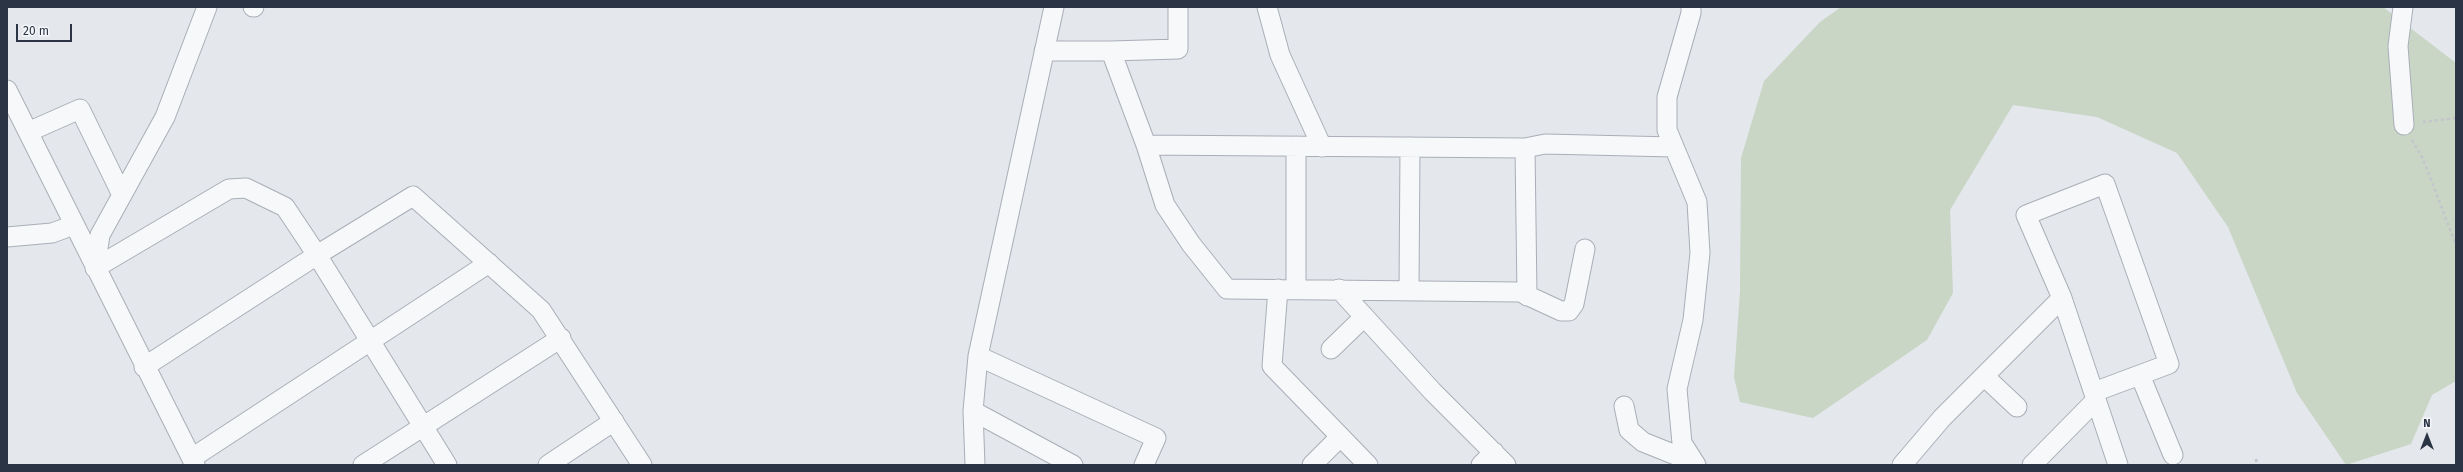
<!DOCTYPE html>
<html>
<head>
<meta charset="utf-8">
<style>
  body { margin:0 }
  #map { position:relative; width:2463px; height:472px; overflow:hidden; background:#e4e7ec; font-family:"Fira Sans",sans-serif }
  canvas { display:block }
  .frame { position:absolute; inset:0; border:8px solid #2b3445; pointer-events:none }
  .north { position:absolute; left:2407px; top:416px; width:40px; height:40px; -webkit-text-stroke:3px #f4f6f9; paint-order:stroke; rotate:0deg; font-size:11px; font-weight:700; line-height:16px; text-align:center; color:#2b3445 }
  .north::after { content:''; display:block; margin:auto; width:14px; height:18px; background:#2b3445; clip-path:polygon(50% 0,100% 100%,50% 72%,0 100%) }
  .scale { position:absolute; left:16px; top:24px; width:56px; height:18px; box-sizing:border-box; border:2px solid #2b3445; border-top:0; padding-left:5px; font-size:12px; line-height:14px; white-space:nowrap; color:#2b3445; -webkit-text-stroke:3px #f4f6f9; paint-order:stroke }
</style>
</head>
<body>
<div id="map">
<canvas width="2463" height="472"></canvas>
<div class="frame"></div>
<div class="north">N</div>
<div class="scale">20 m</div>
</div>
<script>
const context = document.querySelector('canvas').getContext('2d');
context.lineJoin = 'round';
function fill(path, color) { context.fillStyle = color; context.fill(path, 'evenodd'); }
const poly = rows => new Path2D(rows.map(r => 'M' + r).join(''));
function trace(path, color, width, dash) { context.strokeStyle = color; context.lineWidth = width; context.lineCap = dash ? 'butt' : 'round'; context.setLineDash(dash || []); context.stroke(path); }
fill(poly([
  [1841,7,2383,7,2456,63,2456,381,2432,395,2411,444,2346,465,2297,393,2228,227,2177,153,2097,117,2013,105,1950,210,1953,293,1927,340,1813,418,1740,402,1734,377,1740,291,1741,158,1764,81,1820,22]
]), '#c9d6c5');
const street = poly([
  [253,7,254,7],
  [1267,7,1280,55,1322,147],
  [1691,7,1691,13,1667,97,1667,130,1697,202,1700,253,1693,320,1677,389,1682,443,1696,465],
  [2403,7,2398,46,2404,125],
  [1044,51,1111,51,1146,145,1165,205,1191,244,1227,289,1520,292,1561,311,1569,311,1574,304,1585,249],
  [1111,51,1178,49,1178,7],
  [7,90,195,465],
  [28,132,80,109,122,195],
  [1146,145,1525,148,1545,144,1674,147],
  [1296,146,1296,289],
  [1525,148,1527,296],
  [7,237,52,233,74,225],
  [95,268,229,189,246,188,285,207,317,255,447,465],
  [95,268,100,235,165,117,207,7],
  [1278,289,1272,366,1368,465],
  [1339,289,1433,392,1506,465],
  [1409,291,1410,147],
  [1331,349,1364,317],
  [978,356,1156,438,1144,465],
  [144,367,317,255,413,196,541,310,642,465],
  [2140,375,2173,455],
  [1984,376,2017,407],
  [2094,392,2169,364,2105,184,2026,215,2062,298,2118,465],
  [1624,406,1629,430,1643,442,1693,462],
  [973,411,1073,465],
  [192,458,489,263],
  [363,465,561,338],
  [548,465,614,421],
  [975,465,973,411,978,356,1054,7],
  [1312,465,1340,437],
  [1481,465,1494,452],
  [1902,465,1942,418,2062,298],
  [2032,465,2096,400]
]);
trace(street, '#a9aeb7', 21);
trace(poly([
  [2423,122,2456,118],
  [2412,140,2423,159,2456,245],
  [2256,459,2257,465]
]), '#c2c5cb', 2.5, [3, 3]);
trace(street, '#f7f8fa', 19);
</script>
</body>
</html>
